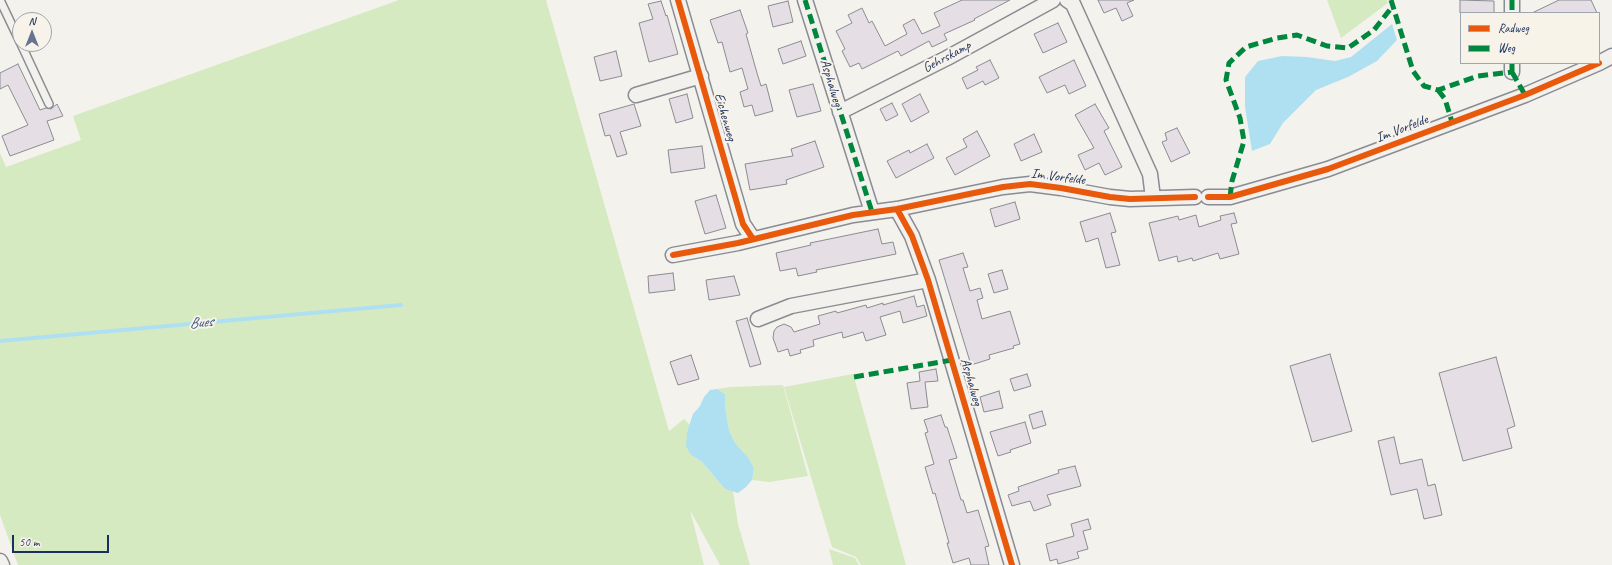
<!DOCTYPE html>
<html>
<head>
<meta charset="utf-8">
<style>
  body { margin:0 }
  #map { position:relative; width:1612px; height:565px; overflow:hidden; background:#f4f2ec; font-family:Caveat,sans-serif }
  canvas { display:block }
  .legend { position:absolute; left:1460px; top:12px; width:140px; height:52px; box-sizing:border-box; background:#f7f3e8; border:1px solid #9fa5b1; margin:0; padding:5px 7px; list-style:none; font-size:12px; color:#1b2f5e }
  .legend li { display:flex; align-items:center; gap:8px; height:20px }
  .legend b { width:20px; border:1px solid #9fa5b1 }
  .north { position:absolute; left:12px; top:12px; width:40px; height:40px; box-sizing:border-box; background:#f7f3e8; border:1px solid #9fa5b1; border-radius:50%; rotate:0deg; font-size:11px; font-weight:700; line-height:16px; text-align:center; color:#1b2f5e }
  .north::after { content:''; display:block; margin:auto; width:14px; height:18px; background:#677390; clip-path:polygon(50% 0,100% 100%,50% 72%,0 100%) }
  .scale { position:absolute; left:12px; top:535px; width:97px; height:18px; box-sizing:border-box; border:2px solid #1b2f5e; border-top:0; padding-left:5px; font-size:12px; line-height:14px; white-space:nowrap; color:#1b2f5e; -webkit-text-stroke:3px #f7f3e8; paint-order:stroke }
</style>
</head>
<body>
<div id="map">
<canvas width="1612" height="565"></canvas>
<ul class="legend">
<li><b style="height:5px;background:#e8590c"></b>Radweg</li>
<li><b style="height:5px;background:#00873e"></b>Weg</li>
</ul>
<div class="north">N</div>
<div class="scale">50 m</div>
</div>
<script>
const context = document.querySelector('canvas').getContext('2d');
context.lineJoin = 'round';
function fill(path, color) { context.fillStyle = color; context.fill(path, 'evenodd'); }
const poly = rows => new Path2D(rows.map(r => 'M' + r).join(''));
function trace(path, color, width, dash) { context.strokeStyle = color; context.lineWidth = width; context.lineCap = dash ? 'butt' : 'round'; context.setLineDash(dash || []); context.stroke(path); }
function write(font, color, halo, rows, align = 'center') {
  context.font = font + ' Caveat,sans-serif'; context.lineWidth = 4; context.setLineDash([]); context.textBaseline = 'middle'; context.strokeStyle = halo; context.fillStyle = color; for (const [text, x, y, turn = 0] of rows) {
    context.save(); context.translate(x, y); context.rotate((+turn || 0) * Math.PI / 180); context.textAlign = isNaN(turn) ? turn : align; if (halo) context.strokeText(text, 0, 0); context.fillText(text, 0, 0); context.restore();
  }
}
fill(poly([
  [399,0,546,0,669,431,684,419,690,425,687,432,691,455,702,462,725,489,733,491,738,524,750,565,720,565,690,510,704,565,18,565,0,515,0,153,6,167,81,140,73,116],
  [1327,0,1387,0,1388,3,1341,38],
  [853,374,854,377,906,565,861,565,856,557,832,547,784,387],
  [783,385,808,476,769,482,752,480,754,468,748,457,735,443,729,430,725,405,725,394,717,389,730,387],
  [829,549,855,558,859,565,833,565]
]), '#d6eac1');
fill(poly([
  [1392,24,1397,40,1377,61,1348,77,1316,90,1283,123,1270,144,1252,151,1245,107,1245,77,1258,61,1282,56,1307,57,1335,61,1351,57],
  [717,389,725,394,725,406,729,430,735,443,748,457,754,468,752,480,746,487,738,493,725,489,702,462,691,455,686,446,687,432,693,414,700,406,704,397,710,390]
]), '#afe0f1');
trace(poly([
  [0,341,401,305]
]), '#afe0f1', 4);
const building = poly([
  [962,0,1010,0,974,19,975,20,944,34,947,40,932,47,929,41,901,56,898,51,862,69,859,63,850,67,842,51,845,49,836,31,852,23,848,15,862,8,869,23,872,21,885,46,907,34,903,25,914,19,922,34,940,26,934,13,962,0],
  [1098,0,1134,0,1127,3,1133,16,1122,21,1116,8,1104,13,1098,0],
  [1460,0,1494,1,1494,13,1460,13,1460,0],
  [1559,0,1591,0,1597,13,1532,13,1559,0],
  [661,1,666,16,667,15,678,54,649,62,639,23,653,19,648,4,661,1],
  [788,1,793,22,773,27,768,6,788,1],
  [740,10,748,33,746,34,757,73,761,86,766,84,773,111,755,116,752,105,744,107,740,92,748,89,742,68,730,72,722,42,718,43,710,20,740,10],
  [1058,23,1067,42,1043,53,1034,34,1058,23],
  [801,41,806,56,783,64,778,49,801,41],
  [616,51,622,76,600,81,594,57,616,51],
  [990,60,999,78,985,85,983,81,967,89,962,78,978,70,976,67,990,60],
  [1074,60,1086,86,1069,94,1065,85,1047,93,1039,77,1074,60],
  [18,64,40,110,46,108,51,109,57,104,63,116,47,121,54,140,10,156,2,136,28,125,8,85,0,89,0,73,18,64],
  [813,84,821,111,797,117,789,90,813,84],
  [687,94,693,118,676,123,669,99,687,94],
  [920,94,929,112,911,122,902,104,920,94],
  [892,103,898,115,886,121,880,109,892,103],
  [634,104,641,126,620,132,627,154,617,157,610,135,605,136,599,114,634,104],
  [1095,104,1109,128,1104,131,1122,167,1105,175,1099,163,1085,170,1078,155,1094,148,1075,115,1095,104],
  [1177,128,1190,153,1171,162,1162,142,1167,140,1165,133,1177,128],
  [977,131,990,156,955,175,946,158,967,147,963,139,977,131],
  [1034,134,1042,152,1021,161,1014,144,1034,134],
  [815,141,824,167,786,180,787,184,750,190,745,164,793,156,791,149,815,141],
  [927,144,934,158,896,178,887,161,909,150,910,153,927,144],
  [702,146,705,168,671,173,668,150,702,146],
  [716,195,726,228,705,234,695,201,716,195],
  [1015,202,1020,219,995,227,990,209,1015,202],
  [1110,213,1116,232,1111,233,1120,265,1106,268,1098,238,1086,242,1080,222,1110,213],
  [1234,213,1237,223,1231,224,1239,254,1220,259,1218,253,1193,261,1192,258,1178,262,1177,256,1159,261,1149,223,1178,216,1179,220,1196,215,1199,227,1221,220,1220,216,1234,213],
  [878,229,882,244,893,242,896,254,816,270,817,272,798,276,796,268,780,271,776,253,811,245,810,243,878,229],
  [963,253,968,267,963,268,970,291,980,288,983,298,977,300,982,319,1010,311,1020,344,1013,346,1014,348,989,355,990,359,971,365,939,260,963,253],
  [1002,270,1008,289,994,293,988,274,1002,270],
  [673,273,675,290,649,293,648,276,673,273],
  [734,276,740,295,709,300,706,280,734,276],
  [914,296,917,307,924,305,927,316,903,323,900,311,880,317,886,335,866,341,863,332,843,338,842,332,813,340,814,346,800,350,801,353,790,356,788,349,778,352,773,338,774,331,777,327,784,324,791,327,794,332,820,324,818,316,836,311,837,313,866,305,867,308,883,303,883,305,914,296],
  [747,318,761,364,750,367,736,321,747,318],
  [1330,354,1352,431,1312,442,1290,366,1330,354],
  [691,355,699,379,678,385,670,362,691,355],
  [1496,357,1515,426,1507,429,1512,448,1463,461,1439,373,1496,357],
  [936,369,938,381,925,382,928,407,911,409,907,383,920,381,919,372,936,369],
  [1027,374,1031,386,1014,391,1010,379,1027,374],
  [999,391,1003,408,984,412,980,397,999,391],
  [1042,411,1046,425,1033,429,1029,415,1042,411],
  [941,415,945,427,947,427,957,458,949,460,961,500,963,500,967,513,978,510,989,546,985,547,989,565,971,565,969,558,953,563,947,543,949,543,935,493,933,494,925,467,934,464,925,433,928,432,924,420,941,415],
  [1025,422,1031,443,1010,450,1011,452,998,456,990,432,1025,422],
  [1394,437,1400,464,1422,459,1428,486,1435,484,1442,515,1424,519,1417,489,1391,495,1378,441,1394,437],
  [1075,466,1081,486,1047,495,1051,505,1034,511,1030,501,1012,506,1008,495,1019,491,1018,487,1059,473,1058,470,1075,466],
  [1088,519,1091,529,1083,531,1088,549,1077,552,1079,558,1058,564,1057,559,1050,561,1046,544,1074,536,1071,524,1088,519]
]);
fill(building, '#e5dee4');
trace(building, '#898c92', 1);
const service = poly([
  [0,0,20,42],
  [21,44,49,104]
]);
const minor = poly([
  [678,0,743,224,753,239],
  [805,0,872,212],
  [1067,0,1073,4,1150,174,1153,198],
  [1512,0,1512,13],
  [1512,63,1512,72],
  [1599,63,1612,56],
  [636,95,701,76],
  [840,112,947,58,1053,0],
  [1208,197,1230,197,1328,169,1525,95,1599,63],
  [897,209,912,236,928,280,1012,565],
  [673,255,738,243,853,215,897,209,1003,187,1030,184,1061,188,1110,197,1130,199,1195,197],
  [758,319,791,306,928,280],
  [0,561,2,565]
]);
trace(service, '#898c92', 10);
trace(minor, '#898c92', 17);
trace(service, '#f2f1ed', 7);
trace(minor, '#f2f1ed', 14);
trace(poly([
  [805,0,872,212],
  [1391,0,1413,71,1424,86,1438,90,1478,76,1512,72],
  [1512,0,1512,13],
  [1512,63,1512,72],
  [1512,72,1525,95],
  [1438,90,1445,99,1452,122],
  [1230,197,1232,181,1244,141,1240,118,1226,80,1229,63,1246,47,1277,38,1297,35,1327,46,1348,48,1374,30,1392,7],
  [854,377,952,360]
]), '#00873e', 5, [10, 5]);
trace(poly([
  [678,0,743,224,753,239],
  [1208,197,1230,197,1328,169,1525,95,1599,63],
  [897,209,912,236,928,280,1012,565],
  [673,255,738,243,853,215,897,209,1003,187,1030,184,1061,188,1110,197,1130,199,1195,197]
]), '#e8590c', 6);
write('14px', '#1b2f5e', '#f7f3e8', [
  ["Gehrskamp",947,57,-28],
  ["Asphalweg",831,83,73],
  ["Eichenweg",725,117,74],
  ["Im Vorfelde",1402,129,-21],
  ["Im Vorfelde",1058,177,7],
  ["Asphalweg",971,382,74]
]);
write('italic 15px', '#33517c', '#f7f3e8', [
  ["Bues",201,323,-5]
]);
</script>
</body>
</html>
